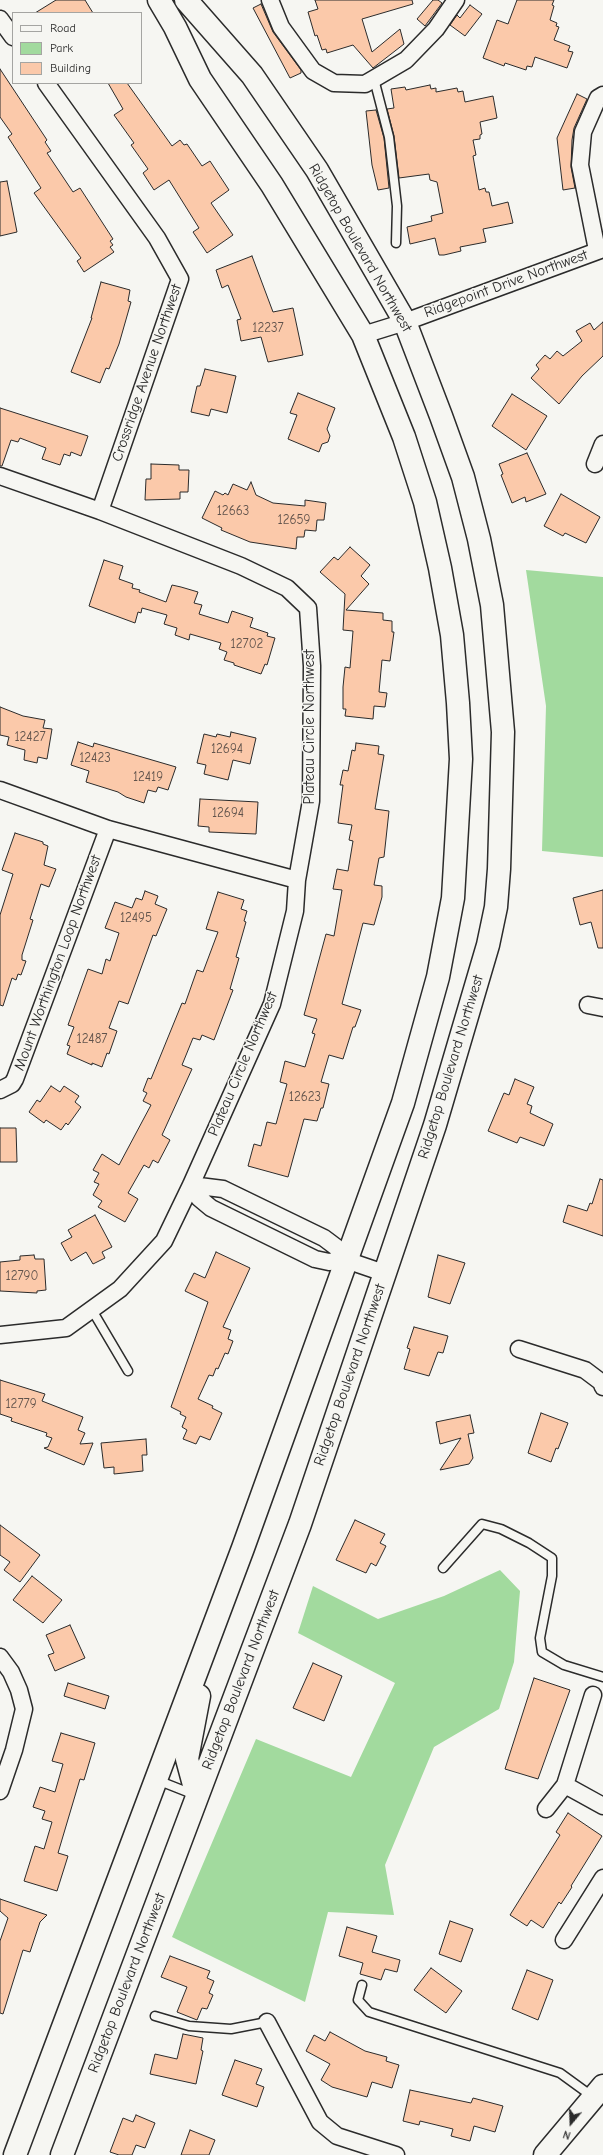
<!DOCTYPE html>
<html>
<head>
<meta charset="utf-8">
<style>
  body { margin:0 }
  #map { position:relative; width:603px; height:2155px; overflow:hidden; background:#f6f6f2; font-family:"Comic Neue",sans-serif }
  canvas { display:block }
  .legend { position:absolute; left:12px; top:12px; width:130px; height:72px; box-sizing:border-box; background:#f6f6f2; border:1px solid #a5a5a2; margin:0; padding:5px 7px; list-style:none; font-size:12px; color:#2b2b2b }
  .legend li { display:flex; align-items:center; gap:8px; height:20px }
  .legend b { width:20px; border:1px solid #a5a5a2 }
  .north { position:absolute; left:551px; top:2103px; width:40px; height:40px; -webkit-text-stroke:3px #f6f6f2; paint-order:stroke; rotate:199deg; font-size:11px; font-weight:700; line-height:16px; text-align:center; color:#2b2b2b }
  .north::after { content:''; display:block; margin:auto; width:14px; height:18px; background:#2b2b2b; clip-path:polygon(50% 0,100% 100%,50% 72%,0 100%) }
</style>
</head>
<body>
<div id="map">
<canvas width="603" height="2155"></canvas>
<ul class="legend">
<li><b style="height:5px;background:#f6f6f2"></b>Road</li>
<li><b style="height:11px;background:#a2da9e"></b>Park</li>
<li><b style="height:11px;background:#fbc9aa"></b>Building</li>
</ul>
<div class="north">N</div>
</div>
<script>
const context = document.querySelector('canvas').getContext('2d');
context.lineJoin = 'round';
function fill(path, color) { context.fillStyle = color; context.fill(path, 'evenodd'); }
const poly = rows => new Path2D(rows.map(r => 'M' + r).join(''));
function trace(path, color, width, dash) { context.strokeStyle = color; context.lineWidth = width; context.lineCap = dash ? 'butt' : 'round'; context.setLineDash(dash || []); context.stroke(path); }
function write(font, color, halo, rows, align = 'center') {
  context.font = font + ' "Comic Neue",sans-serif'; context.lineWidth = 3; context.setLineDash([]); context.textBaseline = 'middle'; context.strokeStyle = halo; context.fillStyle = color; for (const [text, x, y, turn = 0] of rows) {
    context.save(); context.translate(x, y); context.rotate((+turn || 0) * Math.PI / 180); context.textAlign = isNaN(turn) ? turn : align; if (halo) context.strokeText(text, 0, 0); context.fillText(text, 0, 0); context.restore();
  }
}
fill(poly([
  [526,570,603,577,603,857,542,851,546,706],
  [500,1570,520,1591,514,1662,499,1709,434,1747,385,1865,394,1915,328,1912,305,2002,172,1937,256,1739,351,1777,395,1683,298,1633,313,1586,378,1619,444,1596]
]), '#a2da9e');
const building = poly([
  [56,0,85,0,93,13,35,13,56,0],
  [315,0,412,0,413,4,362,19,372,52,400,29,404,44,373,68,353,45,327,53,326,49,322,50,317,35,315,36,308,12,318,9,315,0],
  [433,0,438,0,442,3,425,26,417,19,433,0],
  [517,0,554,0,552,5,554,6,550,20,557,23,556,26,559,27,554,40,570,46,568,51,573,52,567,68,535,57,532,67,527,66,526,70,505,63,504,66,483,58,497,20,508,24,517,0],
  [261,4,273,32,301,70,301,73,290,78,253,8,261,4],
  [470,5,482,14,465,36,450,25,457,15,460,18,470,5],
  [0,69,47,140,45,142,51,151,47,153,73,192,80,188,113,239,110,241,113,245,110,247,114,252,84,272,77,261,81,258,34,193,41,188,8,137,12,134,0,117,0,69],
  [108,83,127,83,172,146,180,140,184,145,187,144,202,166,210,161,229,190,211,203,233,235,207,253,193,232,199,228,169,180,154,190,143,173,148,169,131,145,134,143,114,115,123,109,108,83],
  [430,85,431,89,436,88,436,92,457,88,458,92,463,91,465,102,493,96,497,118,480,122,482,134,480,135,480,139,473,140,476,155,473,156,479,190,485,188,486,192,489,192,492,206,508,202,513,223,483,229,486,242,460,247,461,251,444,255,439,255,435,238,410,244,407,227,432,221,431,216,443,213,437,182,430,180,429,174,399,178,394,136,387,109,394,108,391,89,405,87,406,90,430,85],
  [577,94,587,99,574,128,572,140,571,167,575,188,563,190,557,138,577,94],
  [376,110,384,138,389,188,378,190,372,165,366,111,376,110],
  [7,181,17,232,0,236,0,182,7,181],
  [252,256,273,312,293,308,303,355,268,362,261,337,241,341,237,320,241,319,228,285,222,288,216,270,252,256],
  [101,282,130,290,128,301,131,302,119,344,109,369,106,368,100,383,71,372,92,318,91,318,101,282],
  [603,322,603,356,582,376,559,404,531,378,539,369,536,365,545,355,550,359,557,351,563,356,582,341,576,331,590,323,594,330,603,322],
  [205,369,236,376,227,413,211,409,209,416,191,412,197,386,200,386,205,369],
  [298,393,335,408,327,429,330,436,328,442,322,444,319,452,288,439,297,415,290,413,298,393],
  [512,394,547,416,526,450,492,426,512,394],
  [0,408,88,436,81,456,71,452,70,456,64,454,60,465,42,459,46,448,20,438,18,442,11,440,2,466,0,466,0,408],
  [527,453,546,494,526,502,525,497,512,503,501,475,503,474,499,464,527,453],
  [151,464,179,465,179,470,189,470,188,492,180,492,180,499,145,500,146,479,151,479,151,464],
  [251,482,256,495,273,503,305,506,305,500,326,503,324,520,317,520,316,531,305,530,304,537,297,537,296,549,250,542,221,530,222,528,202,518,215,491,223,495,225,493,228,495,233,484,247,490,251,482],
  [561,494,600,517,586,543,565,533,563,536,544,526,561,494],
  [350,547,370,565,361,576,369,584,346,610,383,613,383,620,392,621,392,632,394,632,390,661,382,660,379,692,387,693,385,707,374,706,373,719,345,716,346,709,343,709,343,687,345,667,350,668,353,631,343,630,345,594,320,572,334,557,338,560,350,547],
  [104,560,123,566,119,579,133,584,132,588,140,590,139,592,166,602,172,585,181,587,198,592,194,603,202,605,199,614,228,623,232,611,253,618,250,627,268,633,267,636,275,638,267,665,265,664,261,674,234,665,234,663,224,660,227,652,219,649,221,643,190,634,189,640,175,635,177,628,164,624,167,615,142,608,141,613,138,612,135,623,89,606,104,560],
  [0,707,23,716,45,720,43,728,52,729,47,759,38,757,37,763,24,760,25,750,7,745,9,737,0,735,0,707],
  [231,732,256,738,250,764,233,760,228,780,204,774,206,765,197,763,204,734,216,737,217,734,230,737,231,732],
  [78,742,93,747,94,743,176,767,168,790,158,787,156,792,148,790,144,803,126,797,118,792,86,782,89,771,71,765,78,742],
  [356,743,379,746,378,754,384,755,375,809,389,811,384,857,379,858,374,885,382,886,382,897,374,925,363,923,342,1004,361,1010,355,1027,353,1027,343,1059,329,1055,321,1082,329,1084,323,1108,321,1108,317,1121,304,1119,288,1177,248,1166,254,1144,261,1146,267,1122,276,1124,287,1084,280,1082,285,1061,305,1067,315,1034,312,1033,317,1019,304,1015,326,934,334,936,342,890,333,889,337,869,348,871,353,841,349,840,352,825,338,823,343,785,340,785,343,770,348,771,352,750,355,751,356,743],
  [200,799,258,802,256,834,209,832,209,827,198,826,200,799],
  [15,833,43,842,43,844,48,846,44,865,56,869,49,887,41,884,30,919,33,920,22,955,22,960,26,961,21,975,18,974,16,980,12,978,3,1006,0,1005,0,915,13,874,2,870,15,833],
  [603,890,603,948,598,948,591,922,580,925,573,898,603,890],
  [145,891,158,896,155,904,167,909,156,936,153,935,128,1004,119,1001,109,1028,117,1031,109,1054,107,1053,102,1067,92,1063,92,1065,67,1054,70,1046,67,1045,74,1027,68,1025,88,969,102,974,106,959,110,961,119,933,105,928,115,902,132,908,136,898,142,900,145,891],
  [218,892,244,900,241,909,247,911,244,921,246,922,236,957,239,958,230,989,233,990,214,1040,202,1035,200,1040,193,1038,182,1065,192,1069,162,1135,170,1140,158,1163,153,1160,149,1168,144,1165,128,1193,138,1199,125,1222,98,1207,102,1201,93,1195,99,1184,94,1182,99,1173,93,1170,102,1154,119,1165,151,1105,143,1101,147,1093,143,1091,148,1078,151,1079,182,1003,185,1004,197,970,203,972,218,932,206,929,218,892],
  [515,1079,534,1087,527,1104,532,1106,530,1113,553,1124,544,1146,520,1137,517,1143,488,1131,504,1093,509,1095,515,1079],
  [51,1086,60,1092,64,1086,79,1096,75,1102,81,1107,68,1125,66,1123,61,1130,46,1120,44,1123,29,1112,37,1100,40,1102,51,1086],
  [0,1128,16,1128,17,1162,0,1162,0,1128],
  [600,1179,603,1180,603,1236,563,1222,568,1205,587,1211,590,1203,592,1204,600,1179],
  [95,1215,112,1247,102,1252,105,1258,93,1264,86,1252,71,1261,61,1243,72,1237,68,1230,95,1215],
  [216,1252,250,1268,223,1327,231,1330,228,1339,233,1341,228,1354,225,1353,218,1369,216,1368,213,1376,209,1375,198,1399,213,1406,212,1408,222,1413,210,1440,200,1436,196,1444,183,1439,187,1430,182,1427,186,1417,180,1414,181,1412,171,1407,208,1302,185,1291,194,1273,205,1278,216,1252],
  [34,1255,35,1259,44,1259,46,1290,37,1291,37,1293,0,1291,0,1262,20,1260,20,1256,34,1255],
  [438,1255,465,1263,450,1304,428,1297,438,1255],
  [414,1327,448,1336,443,1353,438,1352,429,1376,404,1369,410,1349,407,1348,414,1327],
  [0,1380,45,1394,42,1401,83,1417,78,1430,85,1433,80,1444,93,1443,84,1465,44,1448,48,1447,52,1438,46,1436,47,1433,11,1421,12,1418,0,1414,0,1380],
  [541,1413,568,1423,558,1449,556,1448,551,1462,528,1453,541,1413],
  [470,1415,474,1433,468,1434,473,1458,469,1464,440,1470,461,1438,440,1444,436,1422,470,1415],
  [146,1439,147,1455,142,1455,143,1471,114,1474,114,1467,104,1468,101,1443,146,1439],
  [355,1520,385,1534,380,1543,386,1546,376,1566,371,1563,366,1573,336,1560,355,1520],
  [0,1525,40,1555,20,1582,4,1570,10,1562,0,1555,0,1525],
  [32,1576,62,1600,43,1623,13,1600,32,1576],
  [70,1625,85,1658,55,1671,48,1655,54,1653,46,1635,70,1625],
  [313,1663,342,1676,324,1721,293,1708,313,1663],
  [534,1678,570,1690,538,1779,505,1769,534,1678],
  [68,1683,109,1696,105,1709,64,1696,68,1683],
  [61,1733,95,1743,84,1780,80,1779,58,1853,68,1856,57,1891,24,1881,35,1846,44,1849,52,1822,42,1819,45,1811,33,1807,40,1787,55,1792,63,1764,52,1761,61,1733],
  [568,1813,602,1836,571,1886,572,1887,561,1904,559,1902,543,1928,531,1920,527,1926,510,1915,560,1835,556,1832,568,1813],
  [0,1899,47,1915,40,1922,30,1952,23,1950,3,2014,0,2013,0,1941,8,1918,0,1911,0,1899],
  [450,1921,473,1929,461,1962,439,1954,450,1921],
  [347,1927,377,1936,372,1952,400,1960,397,1972,385,1969,381,1980,360,1974,363,1963,339,1956,347,1927],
  [170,1956,210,1971,207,1978,214,1981,209,1993,213,1995,207,2009,202,2008,197,2020,177,2012,187,1987,161,1977,170,1956],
  [431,1968,462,1991,446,2013,414,1990,431,1968],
  [527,1970,553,1980,538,2020,512,2009,527,1970],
  [330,2032,365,2051,387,2057,386,2061,399,2065,392,2088,372,2082,367,2097,332,2087,321,2080,330,2064,306,2051,314,2035,325,2041,330,2032],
  [183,2034,203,2038,201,2050,203,2051,196,2084,150,2074,155,2054,177,2059,183,2034],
  [235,2060,262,2069,256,2084,264,2087,257,2107,222,2095,235,2060],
  [410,2090,471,2103,473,2098,503,2106,495,2132,474,2126,470,2141,451,2136,453,2129,420,2121,419,2125,403,2121,410,2090],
  [136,2115,155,2123,145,2148,136,2145,132,2155,119,2155,110,2152,123,2118,133,2122,136,2115],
  [190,2130,215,2140,209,2155,181,2155,190,2130]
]);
fill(building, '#fbc9aa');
trace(building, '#2b2b2b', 1);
const service = poly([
  [374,79,389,137,397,206,396,243],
  [92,1310,128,1371],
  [443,1568,482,1524,501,1529,529,1543,552,1558,552,1576,540,1638,542,1652,564,1665,603,1677],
  [157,1780,195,1795],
  [362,1985,358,2000,369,2012,560,2073,593,2097],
  [155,2016,189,2026,231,2029,267,2022]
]);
const minor = poly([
  [270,0,281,27,313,71,334,83,365,84,406,60,436,29,456,0],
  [0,19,13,37],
  [46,83,157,238,180,279,100,511],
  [597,250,580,165,583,132,598,98,603,95],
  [363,335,405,322,603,249],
  [595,464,603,444],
  [0,476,100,511,241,566,287,588,308,608,312,666,311,801,297,880,295,911,272,1004,191,1185,164,1241,120,1289,66,1328,0,1335],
  [0,790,108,829,297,880],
  [588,1005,603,1008],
  [0,1090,12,1084,15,1079,108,829],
  [191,1185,199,1198,211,1208,315,1259,329,1262,346,1260,384,1273],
  [191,1185,223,1189,324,1238,336,1247,346,1260],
  [519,1349,585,1370,601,1382,603,1387],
  [0,1657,11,1672,19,1690,24,1709,14,1750,0,1791],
  [565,1785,603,1806],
  [546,1809,565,1785,593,1695],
  [564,1940,603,1878],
  [267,2022,320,2122,337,2136,396,2155]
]);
const secondary = poly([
  [197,1796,187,1759,199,1696],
  [15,2155,243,1548,403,1103,438,977,453,898,461,759,458,703,452,635,440,568,425,502,404,437,363,335,272,185,200,79,175,27,159,0],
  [62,2155,300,1524,435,1125,488,945,496,907,499,869,503,732,492,605,479,539,463,477,441,416,405,322,317,170,252,75,186,0],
  [545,2155,603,2086]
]);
trace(service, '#2b2b2b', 11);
trace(minor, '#2b2b2b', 19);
trace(secondary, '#2b2b2b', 25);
trace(service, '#f6f6f2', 8);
trace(minor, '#f6f6f2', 16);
trace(secondary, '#f6f6f2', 22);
write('13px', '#5f524b', null, [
  ["12237",268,328],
  ["12663",233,511],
  ["12659",294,520],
  ["12702",247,644],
  ["12427",30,737],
  ["12694",227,749],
  ["12423",95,758],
  ["12419",148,777],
  ["12694",228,813],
  ["12495",136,918],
  ["12487",92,1039],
  ["12623",305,1097],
  ["12790",22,1276],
  ["12779",21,1404]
]);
write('15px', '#2b2b2b', '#f6f6f2', [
  ["Ridgetop Boulevard Northwest",360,248,60],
  ["Ridgepoint Drive Northwest",506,284,-20],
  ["Crossridge Avenue Northwest",147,373,-71],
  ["Plateau Circle Northwest",310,727,-90],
  ["Mount Worthington Loop Northwest",58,963,-70],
  ["Plateau Circle Northwest",243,1064,-67],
  ["Ridgetop Boulevard Northwest",451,1067,-73],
  ["Ridgetop Boulevard Northwest",350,1375,-71],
  ["Ridgetop Boulevard Northwest",241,1680,-69],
  ["Ridgetop Boulevard Northwest",127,1983,-69]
]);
</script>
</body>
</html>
